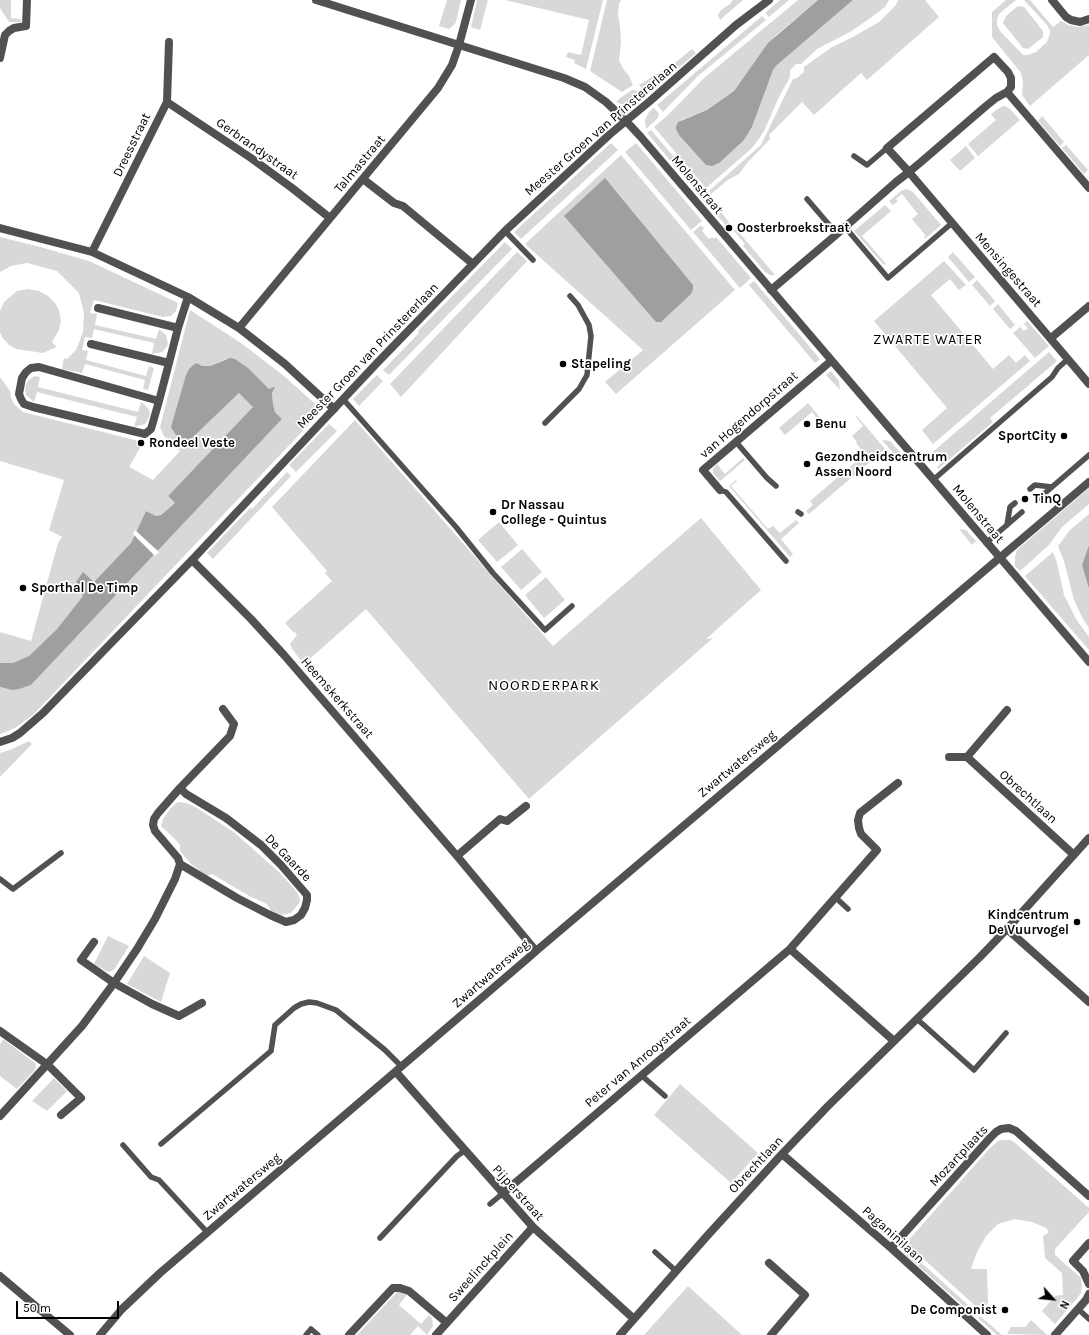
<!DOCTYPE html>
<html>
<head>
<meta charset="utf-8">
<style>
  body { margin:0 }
  #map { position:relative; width:1089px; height:1335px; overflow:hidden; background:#fff; font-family:Karla,sans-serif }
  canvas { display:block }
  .north { position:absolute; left:1033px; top:1279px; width:40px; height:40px; -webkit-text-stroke:3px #fff; paint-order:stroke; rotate:117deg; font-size:11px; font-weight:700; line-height:16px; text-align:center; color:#000 }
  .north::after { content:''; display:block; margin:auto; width:14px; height:18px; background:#000; clip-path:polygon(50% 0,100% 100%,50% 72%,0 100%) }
  .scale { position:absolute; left:16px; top:1301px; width:103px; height:18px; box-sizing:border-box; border:2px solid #000; border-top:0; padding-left:5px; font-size:12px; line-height:14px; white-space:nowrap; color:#000; -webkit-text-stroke:3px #fff; paint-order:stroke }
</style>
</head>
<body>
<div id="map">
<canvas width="1089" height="1335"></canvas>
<div class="north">N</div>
<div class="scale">50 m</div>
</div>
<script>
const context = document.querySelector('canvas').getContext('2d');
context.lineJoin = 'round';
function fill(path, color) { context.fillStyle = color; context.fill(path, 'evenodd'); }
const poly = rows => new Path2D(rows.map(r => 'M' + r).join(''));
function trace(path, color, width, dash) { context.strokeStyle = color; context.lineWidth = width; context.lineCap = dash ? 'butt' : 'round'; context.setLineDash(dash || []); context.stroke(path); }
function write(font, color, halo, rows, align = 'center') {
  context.font = font + ' Karla,sans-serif'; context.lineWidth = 3.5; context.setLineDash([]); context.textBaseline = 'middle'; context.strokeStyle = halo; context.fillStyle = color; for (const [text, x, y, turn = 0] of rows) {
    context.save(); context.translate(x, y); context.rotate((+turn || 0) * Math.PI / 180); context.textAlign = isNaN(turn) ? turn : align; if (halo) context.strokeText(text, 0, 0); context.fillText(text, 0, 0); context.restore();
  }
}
fill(poly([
  [0,0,11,0,11,18,21,19,21,22,9,22,0,8],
  [447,0,461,0,456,22,454,25,449,29,439,26],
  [477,0,488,0,480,30,471,27],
  [505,0,603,0,586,69,574,63,575,60,566,57,568,52,581,55,589,20],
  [607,0,621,0,619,4,618,15,620,26,621,43,619,60,624,70,629,76,633,85,622,92,590,71],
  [733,0,743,0,720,20,718,15,721,10,730,4],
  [780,0,789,0,769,17,765,13],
  [798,0,818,0,775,36,734,91,707,110,681,120,676,125,676,129,744,140,752,127,773,70,777,65,853,0,889,0,885,7,869,19,850,32,817,49,801,64,796,64,790,70,790,77,779,97,764,131,758,140,752,148,706,188,654,127,668,115,703,79],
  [898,0,925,0,939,17,867,80,861,73,814,115,802,102,769,135,770,139,747,163,739,174,729,179,711,194,709,191,761,145,791,83,793,79,797,78,804,72,804,67,832,47,851,38,879,22,896,5],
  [1006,0,1016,0,999,14,997,19,997,25,1000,31,1023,55,1028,55,1036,52,1047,42,1050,34,1050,31,1047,25,1024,0,1030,0,1053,27,1061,21,1068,25,1078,27,1089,25,1089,55,1030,106,1022,95,1023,82,1021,73,992,37,992,12],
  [1018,6,1024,7,1043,31,1043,37,1028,49,1023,48,1003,23,1006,16],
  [762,16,766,20,698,76,663,112,657,105],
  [692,49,696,53,647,95,639,85,676,62],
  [632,90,639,91,644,97,636,103,630,105,624,105,616,102,620,98],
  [1004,106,1009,108,1020,120,978,156,968,144,996,120,991,114,999,108],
  [654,108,659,114,658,118,646,129,645,120,649,112],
  [1042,116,1064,142,1060,146,1038,121],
  [651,130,712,202,708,206,649,135,647,133],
  [611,143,618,150,521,239,514,232],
  [636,143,702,221,691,230,625,152],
  [1066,145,1088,170,1084,174,1062,148],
  [966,146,975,158,960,171,950,160],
  [621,155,735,290,616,394,605,382,643,350,525,244],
  [906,189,913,192,941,225,925,239,924,237,926,236,912,219,918,214,902,194,896,199,898,201,893,205,889,201,901,191],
  [885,205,891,211,862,236,886,264,884,265,854,231],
  [718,208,732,226,729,229,714,212],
  [701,225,704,228,702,231,709,239,712,237,714,239,716,237,751,278,740,288,693,232],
  [736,229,775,275,770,275,765,272,743,246,745,244,734,231],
  [0,237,40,247,89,261,178,303,176,311,171,316,163,317,94,300,90,313,97,314,95,325,156,339,159,329,166,335,168,344,166,348,162,352,152,354,154,343,94,329,92,338,85,337,82,350,88,351,86,360,146,376,149,366,154,368,148,390,143,389,145,380,85,364,82,373,62,369,64,358,67,359,76,350,83,332,84,313,79,293,57,271,27,263,11,266,0,272],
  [505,242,512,249,389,375,383,370,419,333,418,331],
  [517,252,527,261,401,397,390,384],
  [953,252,975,277,969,282,948,257],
  [944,261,966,285,959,290,950,279,931,295,993,369,1009,355,1016,363,1025,355,1030,361,933,444,922,430,947,408,874,321],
  [977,280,995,301,990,306,972,285],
  [754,281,820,359,815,363,749,285],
  [28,289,39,291,48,296,55,303,59,310,61,321,59,330,52,342,57,347,43,353,16,349,9,345,2,337,0,332,0,311,4,302,17,291],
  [998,304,1015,325,1010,329,993,309],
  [190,310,241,343,284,376,314,403,320,406,320,411,317,416,34,714,15,728,0,734,0,687,12,690,31,685,282,419,275,412,273,404,272,393,275,388,269,389,226,359,210,366,202,366,197,363,193,365,189,369,188,442,239,393,254,407,168,496,175,503,161,515,156,516,146,511,131,543,94,582,83,573,83,596,57,629,29,656,13,663,0,663,0,632,31,641,58,543,62,537,49,530,64,480,0,461,0,377,10,391,11,397,14,404,23,412,139,441,141,446,129,467,153,480,180,451,164,436,160,427],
  [1027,321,1049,346,1035,358,1013,333,1020,327,1024,331,1028,328,1024,324],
  [1049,352,1057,361,990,418,993,422,938,469,937,467,941,463,935,456,930,460,928,456],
  [831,371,839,381,840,390,826,375],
  [377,375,383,381,359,406,353,399],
  [34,376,40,377,38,387,138,412,141,402,148,408,150,413,148,419,145,424,134,427,137,417,37,392,34,402,26,395,25,390,26,384,29,380],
  [808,403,822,420,820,422,812,412,785,435,779,428],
  [857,416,885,449,809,514,806,511,813,505,810,501,865,454,856,443,857,442,852,436,863,426,856,417],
  [355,420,553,646,701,518,761,590,706,639,713,638,529,799,366,609,304,664,292,649,290,644,297,635,295,632,294,633,285,623,332,581,325,573,327,571,272,507],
  [329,424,337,431,296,472,289,465],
  [882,440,890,441,900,452,900,461],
  [743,458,745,460,720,481,713,473,713,469,717,464,725,474],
  [287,472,291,476,213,559,207,553,250,508,252,509],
  [736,480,737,481,731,486,768,529,773,526,780,533,796,520,799,523,781,539,793,554,790,557,729,486],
  [1089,488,1089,504,1062,527,1049,545,1020,571,1015,566,1015,557,1017,550],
  [1089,514,1089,545,1082,565,1089,589,1089,628,1083,619,1074,600,1064,561,1058,546,1070,530],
  [499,522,518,545,497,562,478,540],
  [959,529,966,530,976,541,972,545],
  [522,549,542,572,521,590,501,567],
  [1053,552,1057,563,1064,595,1076,619,1089,637,1089,650,1025,576],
  [546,577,565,600,544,618,525,595],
  [29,741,32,744,0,777,0,753,12,749],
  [181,802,189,804,197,808,235,833,281,874,297,892,299,897,300,902,291,913,282,915,271,911,267,904,251,897,212,874,206,876,189,862,180,851,180,845,175,839,161,826,163,819,170,809,176,803],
  [108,936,129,946,114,970,108,972,94,964],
  [144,956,170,973,161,1002,127,984],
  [3,1039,35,1063,36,1067,34,1071,17,1089,0,1076,0,1045],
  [54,1078,67,1091,47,1111,32,1101],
  [680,1084,758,1153,731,1183,654,1115],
  [1002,1140,1010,1140,1014,1142,1089,1208,1089,1212,1055,1249,1055,1255,1081,1278,1082,1285,1081,1292,1079,1296,1055,1324,1042,1311,1055,1296,1063,1295,1062,1273,1045,1258,1043,1236,1049,1232,1046,1228,1032,1222,1015,1219,998,1224,986,1236,977,1252,971,1269,987,1269,988,1303,981,1311,906,1243,990,1148,998,1141],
  [904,1247,977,1313,975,1316,907,1256,904,1252],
  [688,1286,742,1335,644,1335],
  [397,1292,401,1292,407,1295,399,1305,421,1324,429,1315,432,1318,433,1326,427,1335,418,1326,410,1335,357,1335],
  [980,1316,1002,1335,997,1335,978,1318],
  [1031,1320,1047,1335,1007,1334,1011,1327,1025,1327]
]), '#d8d8d8');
fill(poly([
  [818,0,853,0,777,65,773,70,752,127,744,140,719,163,712,166,706,165,679,135,676,129,676,126,678,122,707,110,734,91,768,43],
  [605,178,693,285,693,289,691,294,661,322,656,322,564,216],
  [230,358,235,359,248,368,269,389,274,387,275,388,272,393,273,404,275,412,282,419,31,685,19,689,12,690,0,687,0,663,13,663,29,656,57,629,83,596,76,582,83,572,94,582,131,543,146,511,156,516,161,515,175,503,168,496,253,407,239,393,188,442,176,435,171,427,186,375,189,369,193,365,197,363,202,366,210,366],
  [1089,545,1089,589,1082,565]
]), '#9f9f9f');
fill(poly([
  [135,530,159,552,155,556,133,534]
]), '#fff');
trace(poly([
  [854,156,867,165,887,148],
  [807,199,837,234],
  [845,227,888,278,952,223],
  [505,231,533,260],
  [343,399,456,527,493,573,545,630,572,606],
  [545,423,579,389,587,375,591,336,589,325,578,305,570,296],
  [736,442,767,478,776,486],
  [933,480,1052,377,1058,368,1068,359],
  [1030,489,1035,485,1052,487],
  [720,490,726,492,786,561],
  [1038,499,1089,455],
  [798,512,801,514],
  [1007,525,1010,507,1015,503],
  [986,543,1022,512],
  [0,879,13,889,61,853],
  [835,897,848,909],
  [917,1019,974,1070,1006,1033],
  [641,1075,665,1096],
  [161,1144,271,1051,275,1025,294,1008,301,1004,309,1002,317,1003,336,1010,385,1050,402,1067],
  [123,1145,151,1177,159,1180,207,1232],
  [490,1204,502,1194],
  [380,1238,457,1156,464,1151],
  [655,1252,676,1271],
  [1078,1309,1089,1319],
  [306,1335,311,1329,318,1335]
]), '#515151', 5.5);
trace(poly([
  [1052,0,1066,17,1071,20,1080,22,1089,19],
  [0,58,5,35,9,31,14,28,26,26,27,0],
  [1007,92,1089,188],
  [167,102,251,158,292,188,330,218],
  [363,179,394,203,403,206,473,264],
  [0,228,92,252,188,297,239,328,285,364,334,409],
  [92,252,167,102,169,42],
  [771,290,837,234,896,182,909,172,921,162,986,106,996,98,1007,92,1011,87,1011,78,1008,72,994,57,887,148,909,172,914,178,1089,384],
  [98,308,178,328],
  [239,328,438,88,452,65,459,45,471,0],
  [1051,338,1089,306],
  [91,344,169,363],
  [159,401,39,367,31,368,26,372,22,378,19,394,21,399,24,404,33,407,145,434,151,429,159,401,169,363,178,328,188,297],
  [720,490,703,470,831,361],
  [192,560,251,619,284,655,457,856,536,951],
  [949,757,967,757,1007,710],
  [967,757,1074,855],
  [180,788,186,794,226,818,261,845,281,865,307,895,307,900,305,908,301,915,294,920,286,922,270,915,237,898,180,864],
  [457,856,500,819,507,821,526,806],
  [1007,929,1089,1002],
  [94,942,81,960,114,983,152,1004,179,1016,202,1003],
  [790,949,894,1041],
  [0,1031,48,1065,81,1098,61,1115],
  [396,1072,533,1227,634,1319],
  [0,1116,82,1026,114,983,137,949,155,919,175,879,180,864,178,858,155,831,153,825,154,819,158,813,180,788,230,736,234,724,223,709],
  [782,1154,891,1248,987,1335],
  [502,1194,790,949,877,850,861,834,859,828,858,820,860,813,898,783],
  [1089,1243,1073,1261,1083,1271,1089,1284],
  [891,1248,990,1138,996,1132,1001,1129,1009,1128,1016,1131,1089,1196],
  [769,1263,805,1295,771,1335],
  [100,1335,122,1309,160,1273,527,959,536,951,1089,482],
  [349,1335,393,1288,400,1288,409,1291,447,1323],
  [436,1335,533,1227],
  [620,1335,707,1236,782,1154,828,1106,980,957,1007,929,1089,838],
  [1055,1335,1086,1300,1089,1294]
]), '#515151', 8);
trace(poly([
  [316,0,564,78,585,87,606,102,626,121,640,136,1089,662],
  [0,742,12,738,20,733,43,713,192,560,377,363,505,231,609,135,650,101,736,25,769,0],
  [0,1276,70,1335]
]), '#515151', 8);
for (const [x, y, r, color] of [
  [729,228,4,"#000"],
  [563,364,4,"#000"],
  [807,424,4,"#000"],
  [1064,436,4,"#000"],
  [141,443,4,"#000"],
  [807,464,4,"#000"],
  [1025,499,4,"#000"],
  [493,512,4,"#000"],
  [23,588,4,"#000"],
  [1077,922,4,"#000"],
  [1005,1310,4,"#000"]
]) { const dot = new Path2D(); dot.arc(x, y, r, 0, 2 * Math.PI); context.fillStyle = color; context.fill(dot); trace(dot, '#fff', 1.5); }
write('13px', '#000', '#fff', [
  ["Meester Groen van Prinstererlaan",601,129,-41],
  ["Dreesstraat",132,145,-64],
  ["Gerbrandystraat",257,149,35],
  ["Talmastraat",360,164,-50],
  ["Molenstraat",697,185,50],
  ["Mensingestraat",1008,270,49],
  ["Meester Groen van Prinstererlaan",368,356,-46],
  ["van Hogendorpstraat",749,415,-41],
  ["Molenstraat",978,514,50],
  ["Heemskerkstraat",337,698,49],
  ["Zwartwatersweg",737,764,-40],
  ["Obrechtlaan",1028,797,42],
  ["De Gaarde",288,858,46],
  ["Zwartwatersweg",491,974,-41],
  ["Peter van Anrooystraat",638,1062,-40],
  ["Mozartplaats",959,1156,-47],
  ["Obrechtlaan",756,1165,-47],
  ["Zwartwatersweg",242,1187,-40],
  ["Pijperstraat",518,1193,48],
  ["Paganinilaan",893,1235,42],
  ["Sweelinckplein",481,1267,-48]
]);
write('bold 13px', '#000', '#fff', [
  ["Oosterbroekstraat",737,228],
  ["Stapeling",571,364],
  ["Benu",815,424],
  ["SportCity",1056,436,"right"],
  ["Rondeel Veste",149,443],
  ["Gezondheidscentrum",815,457],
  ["Assen Noord",815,472],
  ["TinQ",1033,499],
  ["Dr Nassau",501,505],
  ["College - Quintus",501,520],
  ["Sporthal De Timp",31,588],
  ["Kindcentrum",1069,915,"right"],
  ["De Vuurvogel",1069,930,"right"],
  ["De Componist",997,1310,"right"]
], 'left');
context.letterSpacing = '1px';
write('14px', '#000', '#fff', [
  ["ZWARTE WATER",928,340]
]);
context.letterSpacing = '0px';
context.letterSpacing = '1px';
write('15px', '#000', '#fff', [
  ["NOORDERPARK",544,686]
]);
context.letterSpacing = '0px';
</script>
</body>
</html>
